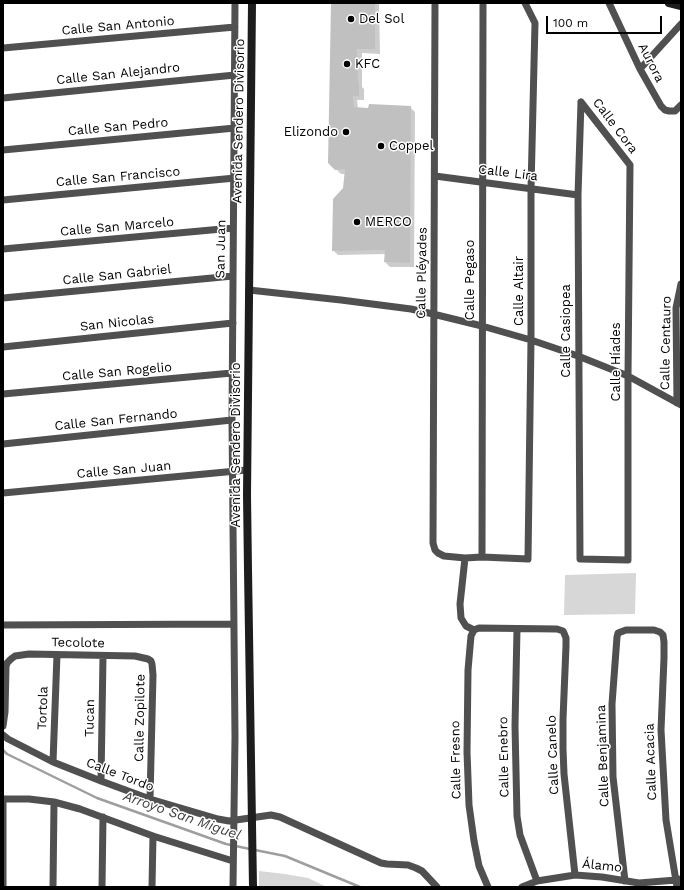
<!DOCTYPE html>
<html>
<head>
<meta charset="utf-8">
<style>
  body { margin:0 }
  #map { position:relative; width:684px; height:890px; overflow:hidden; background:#fff; font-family:"Work Sans",sans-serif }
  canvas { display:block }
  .frame { position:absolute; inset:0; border:4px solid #000; pointer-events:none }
  .scale { position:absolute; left:546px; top:16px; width:116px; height:18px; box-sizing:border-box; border:2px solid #000; border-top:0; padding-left:5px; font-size:12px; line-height:14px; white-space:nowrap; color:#000; -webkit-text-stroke:3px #fff; paint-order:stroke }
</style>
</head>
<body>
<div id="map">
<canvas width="684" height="890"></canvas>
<div class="frame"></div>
<div class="scale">100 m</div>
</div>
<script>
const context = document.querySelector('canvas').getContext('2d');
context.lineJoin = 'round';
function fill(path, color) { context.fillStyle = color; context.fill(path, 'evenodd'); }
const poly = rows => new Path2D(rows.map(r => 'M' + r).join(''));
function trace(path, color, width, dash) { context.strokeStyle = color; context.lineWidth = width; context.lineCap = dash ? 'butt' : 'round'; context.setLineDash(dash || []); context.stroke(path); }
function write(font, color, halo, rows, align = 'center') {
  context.font = font + ' "Work Sans",sans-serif'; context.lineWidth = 3; context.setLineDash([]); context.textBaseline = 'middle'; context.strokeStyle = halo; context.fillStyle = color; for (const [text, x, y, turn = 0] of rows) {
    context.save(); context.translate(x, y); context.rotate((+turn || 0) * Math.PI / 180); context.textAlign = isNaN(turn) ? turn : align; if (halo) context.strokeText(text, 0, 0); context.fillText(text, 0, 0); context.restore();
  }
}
fill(poly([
  [636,573,635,614,564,615,565,575],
  [259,871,285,874,308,878,327,887,259,887]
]), '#d7d7d7');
fill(poly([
  [332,3,379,3,380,54,362,53,362,87,364,89,364,100,357,100,358,109,410,107,415,112,414,267,390,267,385,262,385,254,338,255,333,250,344,189,345,174,341,174,329,162]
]), '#0003');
trace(poly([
  [3,750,7,754,97,798,226,844,250,849],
  [255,850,285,856,360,887]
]), '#9e9e9e', 2.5);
fill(poly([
  [331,3,375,3,375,49,357,49,358,83,359,83,359,96,353,96,354,107,368,108,369,104,411,106,410,263,384,262,385,250,332,251,333,199,343,188,345,169,335,170,328,163]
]), '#c0c0c0');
trace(poly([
  [435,3,433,543,435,550,438,553,444,556,465,558,482,557,528,559,531,340,531,188,535,23,525,3],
  [609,3,640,69,661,106,665,110,669,111,675,111,681,105],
  [3,48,235,27],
  [640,69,681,24],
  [3,98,235,75],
  [581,102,630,165,628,376,628,560,580,559,578,195,581,102],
  [3,150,235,128],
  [435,176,578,195],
  [3,200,235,178],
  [3,249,233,228],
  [249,290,341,300,411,309,433,314,482,326,531,340,578,356,628,376,681,405],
  [3,298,233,276],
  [3,347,233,323],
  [3,394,232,373],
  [677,403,676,308,681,284],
  [3,444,232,420],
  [3,493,247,470],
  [482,557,483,3],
  [465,558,460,604,461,618,466,626,474,630],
  [3,625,234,624],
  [517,629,515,726,517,816,520,835,537,881],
  [474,630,479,628,557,629,563,631,564,633,566,638,566,646,563,719,563,749,564,774,575,875],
  [474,630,471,636,468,670,467,752,469,805,474,841,479,866,488,887],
  [3,726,5,712,6,667,7,663,11,659,15,656,29,654,135,656,148,659,151,661,152,664,153,675,150,799],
  [3,735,8,739,53,762,101,781,150,799,218,819,229,821,271,815,280,817,381,863,387,864,408,865,416,868,422,871,437,887],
  [53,762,57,655],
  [101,781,103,656],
  [3,799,29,799,54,802,80,809,153,836,233,861],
  [3,799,3,887],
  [625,881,613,777,612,704,617,637,618,633,626,630,654,630,660,632,663,635,664,642,664,658,661,730,666,820,677,887],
  [53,887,54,802],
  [102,887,103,817],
  [152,887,153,836],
  [233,887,235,737,232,420,235,3],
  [522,887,537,881,575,875,602,877,639,883,676,880,681,879]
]), '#505050', 7);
trace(poly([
  [252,3,247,495,248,570,253,887],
  [669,3,681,6]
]), '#1d1d1d', 8);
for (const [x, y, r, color] of [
  [351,19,4,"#000"],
  [347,64,4,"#000"],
  [346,132,4,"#000"],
  [381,146,4,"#000"],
  [357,222,4,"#000"]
]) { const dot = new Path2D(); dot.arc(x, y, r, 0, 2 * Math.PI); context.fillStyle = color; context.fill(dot); trace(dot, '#fff', 1.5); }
write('13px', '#000', '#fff', [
  ["Del Sol",359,19],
  ["KFC",355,64],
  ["Elizondo",338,132,"right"],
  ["Coppel",389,146],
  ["MERCO",365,222]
], 'left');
write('13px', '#000', '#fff', [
  ["Calle San Antonio",118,26,-5],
  ["Aurora",651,63,63],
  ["Calle San Alejandro",118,74,-6],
  ["Avenida Sendero Divisorio",239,121,-89],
  ["Calle Cora",615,126,53],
  ["Calle San Pedro",118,127,-5],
  ["Calle Lira",508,173,7],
  ["Calle San Francisco",118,177,-5],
  ["Calle San Marcelo",117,227,-5],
  ["San Juan",221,249,-89],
  ["Calle Pléyades",422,273,-89],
  ["Calle San Gabriel",117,275,-6],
  ["Calle Pegaso",470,280,-90],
  ["Calle Altair",519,291,-90],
  ["San Nicolas",117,323,-6],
  ["Calle Casiopea",566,331,-90],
  ["Calle Centauro",666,343,-89],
  ["Calle Híades",616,362,-90],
  ["Calle San Rogelio",117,372,-5],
  ["Calle San Fernando",116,420,-6],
  ["Avenida Sendero Divisorio",236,445,-90],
  ["Calle San Juan",124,470,-5],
  ["Tecolote",78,643,1],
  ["Tortola",43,708,-88],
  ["Tucan",90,718,-89],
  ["Calle Zopilote",140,718,-89],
  ["Calle Canelo",553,755,-92],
  ["Calle Benjamina",603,756,-92],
  ["Calle Enebro",504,757,-91],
  ["Calle Fresno",456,760,-91],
  ["Calle Acacia",651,762,-92],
  ["Calle Tordo",120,775,21],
  ["Álamo",602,866,6]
]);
write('italic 14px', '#3f3f3f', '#fff', [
  ["Arroyo San Miguel",182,816,19]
]);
</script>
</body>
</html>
